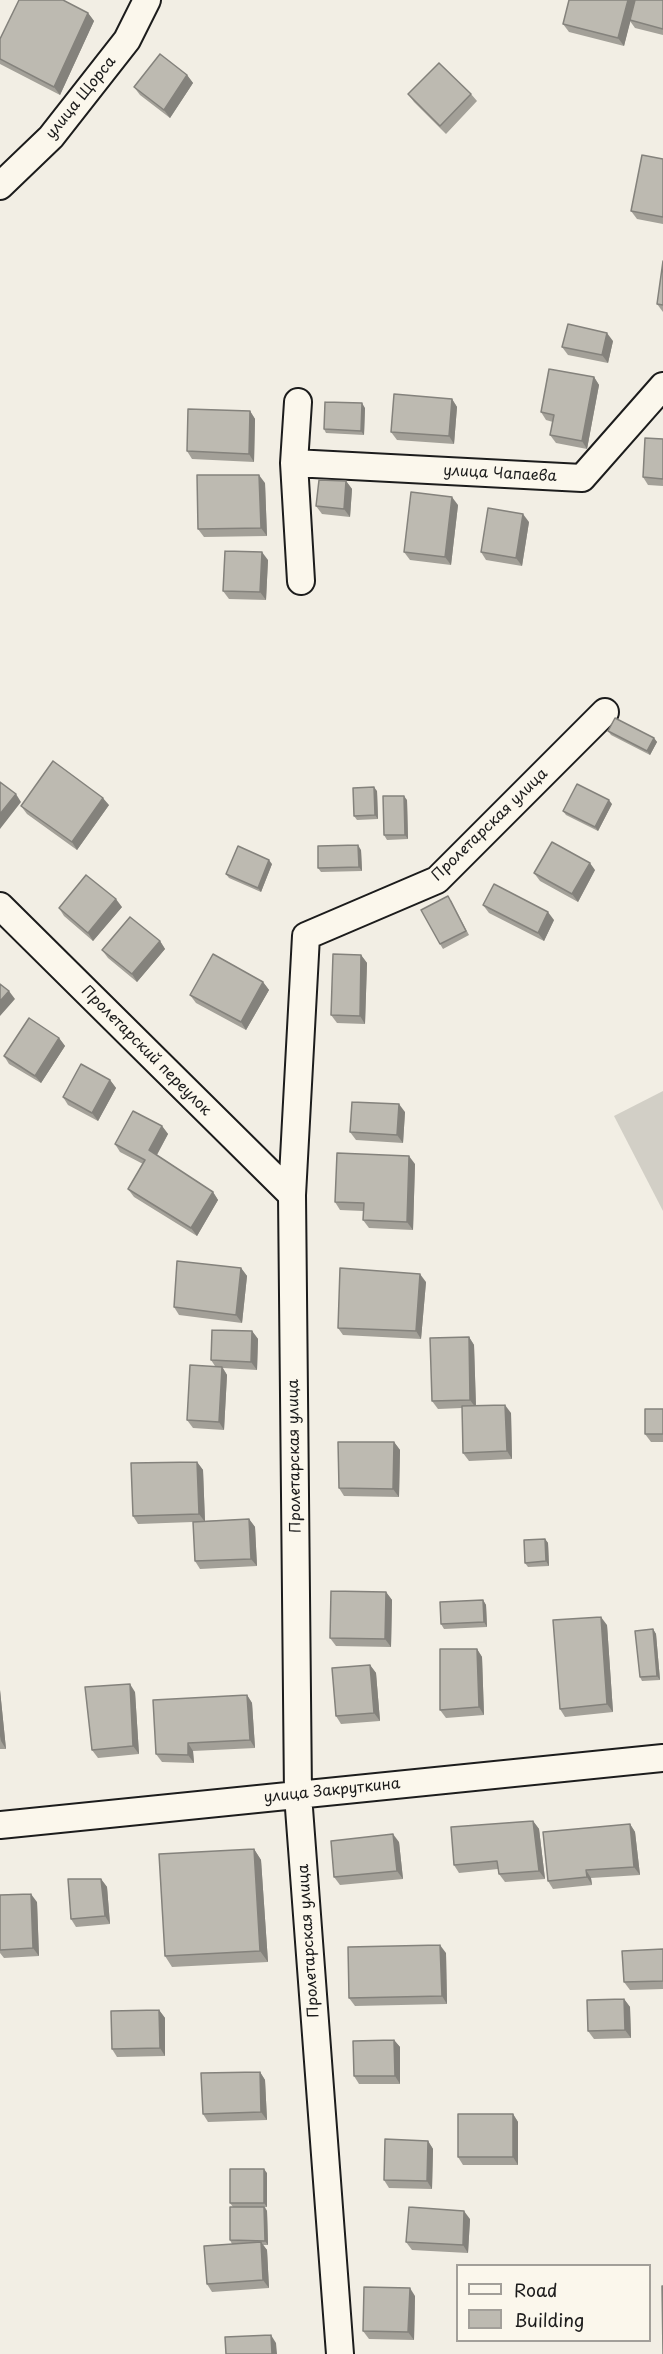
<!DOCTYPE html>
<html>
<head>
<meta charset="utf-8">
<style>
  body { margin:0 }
  #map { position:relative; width:663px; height:2354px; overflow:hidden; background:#f2eee4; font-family:"Playpen Sans",sans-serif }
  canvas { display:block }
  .legend { position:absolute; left:456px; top:2264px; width:195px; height:78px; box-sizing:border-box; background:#fbf7ec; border:2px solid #a29f99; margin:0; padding:8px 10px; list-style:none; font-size:18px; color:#1c1c1c }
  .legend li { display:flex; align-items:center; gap:12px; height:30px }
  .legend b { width:30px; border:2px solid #a29f99 }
</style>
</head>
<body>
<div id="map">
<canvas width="663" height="2354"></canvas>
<ul class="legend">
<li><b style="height:8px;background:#fbf7ec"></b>Road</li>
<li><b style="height:16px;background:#bdbab1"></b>Building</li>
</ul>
</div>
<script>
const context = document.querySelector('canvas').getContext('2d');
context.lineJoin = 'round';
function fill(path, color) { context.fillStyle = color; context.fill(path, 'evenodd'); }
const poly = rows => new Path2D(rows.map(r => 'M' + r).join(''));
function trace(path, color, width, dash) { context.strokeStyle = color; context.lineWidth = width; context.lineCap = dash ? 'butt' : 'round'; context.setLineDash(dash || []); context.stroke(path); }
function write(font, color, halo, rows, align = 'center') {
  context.font = font + ' "Playpen Sans",sans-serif'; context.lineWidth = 5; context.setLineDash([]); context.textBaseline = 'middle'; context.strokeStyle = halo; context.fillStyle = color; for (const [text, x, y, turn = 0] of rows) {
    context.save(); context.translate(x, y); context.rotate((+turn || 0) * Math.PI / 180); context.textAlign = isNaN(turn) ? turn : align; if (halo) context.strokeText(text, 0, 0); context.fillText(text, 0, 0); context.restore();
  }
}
fill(poly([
  [663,1091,663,1211,614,1116]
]), '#d2cfc6');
const street = poly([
  [0,186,51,137,127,40,147,0],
  [298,402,294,463,301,581],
  [294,463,582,478,663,386],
  [0,906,292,1195],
  [0,1825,663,1758],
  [340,2354,298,1795,292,1195,306,936,437,880,605,712]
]);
trace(street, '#1c1c1c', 30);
trace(street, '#fbf7ec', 26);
fill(poly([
  [663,0,663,35,635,28,630,21,624,46,569,32,563,24],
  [88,13,94,21,60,95,0,64,0,39],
  [187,75,193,83,170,118,140,95,134,87],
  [408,94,471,94,477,101,446,134,414,102],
  [663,159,663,224,637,219,631,211],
  [663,261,663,312,657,304],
  [613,341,608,363,568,355,562,347],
  [594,377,599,385,587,449,556,443,550,435,553,422,546,420,541,412],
  [452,399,457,407,454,444,397,440,391,432],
  [365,408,364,435,326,433,324,429],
  [250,411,255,419,254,462,192,459,187,451],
  [663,439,663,486,648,485,643,477],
  [346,481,352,489,350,517,322,514,316,506],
  [265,483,267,536,204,537,198,529],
  [458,505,451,565,410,560,404,552],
  [529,522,522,566,486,560,481,552],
  [268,560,266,600,229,599,223,591],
  [608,731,654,738,657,742,650,755,611,735],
  [377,791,378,819,357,820,354,816],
  [407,800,408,839,387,840,384,835],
  [612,804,598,831,566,815,563,811],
  [109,805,77,850,27,814,21,806],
  [361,850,362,871,321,872,318,868],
  [272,864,261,892,229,878,226,874],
  [595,870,578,902,540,881,534,873],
  [451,900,469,935,443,949,440,944],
  [483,905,554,920,544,941,489,913],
  [122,907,93,941,64,916,59,908],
  [160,941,165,949,137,982,108,958,102,950],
  [361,955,367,963,365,1024,337,1023,331,1015],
  [263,982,269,990,246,1030,196,1003,190,995],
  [59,1038,65,1046,41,1083,9,1064,4,1056],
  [110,1080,116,1088,98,1121,68,1105,63,1097],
  [405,1112,403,1143,356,1140,350,1132],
  [162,1126,168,1134,157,1155,213,1192,218,1200,197,1236,134,1197,128,1189,143,1164,120,1152,115,1144],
  [415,1164,413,1230,369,1228,363,1220,363,1211,340,1210,335,1202],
  [241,1268,247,1276,242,1323,179,1315,174,1307],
  [426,1282,421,1339,343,1335,338,1328],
  [252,1331,258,1339,257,1370,223,1368,227,1375,224,1430,193,1428,187,1420,215,1366,211,1360],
  [469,1337,474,1345,476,1406,511,1413,512,1459,469,1461,463,1453,462,1408,438,1409,432,1401],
  [663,1409,663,1442,651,1442,645,1434],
  [394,1442,400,1450,399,1497,344,1496,339,1488],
  [197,1462,203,1470,205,1521,249,1519,255,1527,257,1566,200,1569,195,1561,193,1522,138,1524,133,1516],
  [545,1539,548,1543,549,1566,528,1567,525,1563],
  [386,1592,392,1600,391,1647,336,1646,330,1638],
  [483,1600,486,1605,487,1627,444,1629,441,1624],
  [607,1625,613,1712,565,1717,560,1709],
  [653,1629,656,1634,660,1680,642,1681,640,1677],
  [477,1649,482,1657,484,1715,446,1718,440,1710],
  [370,1665,376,1673,380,1721,341,1724,336,1716],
  [0,1690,6,1749,0,1749],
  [135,1692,139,1754,98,1758,92,1750],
  [247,1695,252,1703,255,1748,193,1751,194,1763,162,1762,156,1754],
  [533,1821,539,1829,545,1879,505,1882,499,1874,498,1869,459,1873,454,1865],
  [630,1824,635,1832,640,1875,591,1878,592,1885,553,1889,548,1881],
  [399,1842,403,1879,340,1885,334,1877],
  [254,1849,261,1860,268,1962,172,1967,165,1956],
  [101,1879,107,1887,110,1924,76,1927,71,1919],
  [37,1902,39,1956,4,1958,0,1953,0,1950],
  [663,1949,663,1989,630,1990,624,1982],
  [446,1953,447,2004,355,2006,349,1998],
  [624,1999,630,2007,631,2038,594,2039,588,2031],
  [159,2010,165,2018,165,2056,117,2057,112,2049],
  [394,2040,400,2047,400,2084,359,2084,354,2076],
  [260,2072,265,2080,267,2120,208,2122,203,2114],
  [513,2114,518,2122,518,2165,463,2165,458,2157],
  [428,2141,433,2149,432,2189,389,2188,384,2180],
  [267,2173,267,2207,265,2207,267,2211,268,2245,263,2245,267,2250,269,2288,212,2292,207,2284,232,2244,230,2240,233,2207,230,2203],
  [470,2219,468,2253,412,2250,406,2242],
  [415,2296,414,2340,369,2339,363,2331]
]), '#a3a098');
fill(poly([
  [628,0,636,0,624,46,618,38],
  [88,13,94,21,60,95,54,87],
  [187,75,193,83,170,118,164,110],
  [607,333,613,341,608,363,602,355],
  [594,377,599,385,587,449,582,441],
  [452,399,457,407,454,444,449,436],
  [362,403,365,408,364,435,361,431],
  [250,411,255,419,254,462,249,454],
  [259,475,265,483,267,536,261,528],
  [346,481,352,489,350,517,344,509],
  [452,497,458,505,451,565,445,557],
  [523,514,529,522,522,566,516,558],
  [262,552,268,560,266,600,260,592],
  [654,738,657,742,650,755,647,751],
  [374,787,377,791,378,819,375,815],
  [16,794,21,802,0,829,0,814],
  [404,796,407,800,408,839,405,835],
  [103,798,109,805,77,850,72,842],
  [609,800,612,804,598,831,595,827],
  [358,845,361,850,362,871,359,867],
  [269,860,272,864,261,892,258,888],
  [590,863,595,870,578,902,572,894],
  [116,899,122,907,93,941,88,933],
  [548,912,554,920,544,941,538,933],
  [160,941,165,949,137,982,132,974],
  [361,955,367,963,365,1024,360,1016],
  [263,982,269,990,246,1030,241,1022],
  [9,991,15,999,0,1016,0,1001],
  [59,1038,65,1046,41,1083,35,1076],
  [110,1080,116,1088,98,1121,92,1113],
  [399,1104,405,1112,403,1143,397,1135],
  [162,1126,168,1134,155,1158,149,1150],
  [409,1156,415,1164,413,1230,407,1222],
  [213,1192,218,1200,197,1236,191,1228],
  [241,1268,247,1276,242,1323,236,1315],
  [420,1274,426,1282,421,1339,416,1331],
  [252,1331,258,1339,257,1370,251,1362],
  [469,1337,474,1345,476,1408,470,1400],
  [222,1367,227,1375,224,1430,219,1422],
  [505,1405,511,1413,512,1459,507,1451],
  [394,1442,400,1450,399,1497,393,1489],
  [197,1462,203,1470,205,1522,199,1514],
  [249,1519,255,1527,257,1566,251,1559],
  [545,1539,548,1543,549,1566,546,1561],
  [386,1592,392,1600,391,1647,385,1639],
  [483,1600,486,1605,487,1627,484,1622],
  [601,1617,607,1625,613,1712,607,1704],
  [653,1629,656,1634,660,1680,657,1676],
  [477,1649,482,1657,484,1715,479,1707],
  [370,1665,376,1673,380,1721,374,1713],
  [130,1684,135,1692,139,1754,133,1746],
  [0,1690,6,1749,1,1741,0,1736],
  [247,1695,252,1703,255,1748,250,1740],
  [188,1743,193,1751,194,1763,188,1755],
  [533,1821,539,1829,545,1879,539,1871],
  [630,1824,635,1832,640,1875,634,1867],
  [393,1834,399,1842,403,1879,397,1871],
  [254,1849,261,1860,268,1962,260,1951],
  [586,1870,591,1878,592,1885,587,1877],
  [101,1879,107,1887,110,1924,105,1916],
  [31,1894,37,1902,39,1956,33,1948],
  [440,1945,446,1953,447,2004,442,1996],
  [624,1999,630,2007,631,2038,625,2030],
  [159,2010,165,2018,165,2056,160,2048],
  [394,2040,400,2047,400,2084,395,2076],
  [260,2072,265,2080,267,2120,261,2112],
  [513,2114,518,2122,518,2165,513,2157],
  [428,2141,433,2149,432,2189,427,2181],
  [264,2169,267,2173,267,2207,264,2203],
  [264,2207,267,2211,268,2245,265,2241],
  [464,2211,470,2219,468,2253,463,2245],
  [261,2242,267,2250,269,2288,263,2280],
  [410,2288,415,2296,414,2340,408,2332],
  [271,2335,276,2343,277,2354,272,2354]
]), '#84827c');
const building = poly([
  [19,0,63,0,88,13,54,87,0,59,0,39,19,0],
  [569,0,628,0,618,38,563,24,569,0],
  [635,0,663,0,663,29,630,20,635,0],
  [160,54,187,75,164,110,134,87,160,54],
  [439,63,471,94,440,126,408,94,439,63],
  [642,155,663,159,663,217,631,211,642,155],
  [663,261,663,305,657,304,663,261],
  [568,324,607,333,602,355,562,347,568,324],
  [549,369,594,377,582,441,550,435,554,415,541,412,549,369],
  [394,394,452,399,449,436,391,432,394,394],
  [325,402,362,403,361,431,324,429,325,402],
  [188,409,250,411,249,454,187,451,188,409],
  [645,438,663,439,663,479,643,477,645,438],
  [197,475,259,475,261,528,198,529,197,475],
  [319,480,346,481,344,509,316,506,319,480],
  [411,492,452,497,445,557,404,552,411,492],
  [488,508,523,514,516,558,481,552,488,508],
  [225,551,262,552,260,592,223,591,225,551],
  [615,718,654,738,647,751,608,731,615,718],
  [53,761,103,798,72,842,21,806,53,761],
  [0,782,16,794,0,814,0,782],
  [577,784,609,800,595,827,563,811,577,784],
  [374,787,375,815,354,816,353,788,374,787],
  [383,796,404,796,405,835,384,835,383,796],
  [552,842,590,863,572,894,534,873,552,842],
  [358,845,359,867,318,868,318,846,358,845],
  [238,846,269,860,258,888,226,874,238,846],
  [86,875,116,899,88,933,59,908,86,875],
  [494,884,548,912,538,933,483,905,494,884],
  [448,896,466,931,440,944,421,910,448,896],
  [130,917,160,941,132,974,102,950,130,917],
  [213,954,263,982,241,1022,190,995,213,954],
  [333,954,361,955,360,1016,331,1015,333,954],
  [0,984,9,991,0,1001,0,984],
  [29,1018,59,1038,35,1076,4,1056,29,1018],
  [81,1064,110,1080,92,1113,63,1097,81,1064],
  [352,1102,399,1104,397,1135,350,1132,352,1102],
  [133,1111,162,1126,149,1150,213,1192,191,1228,128,1189,145,1160,115,1144,133,1111],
  [337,1153,409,1156,407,1222,363,1220,364,1203,335,1202,337,1153],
  [177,1261,241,1268,236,1315,174,1307,177,1261],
  [340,1268,420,1274,416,1331,338,1328,340,1268],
  [212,1330,252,1331,251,1362,211,1360,212,1330],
  [469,1337,470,1400,432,1401,430,1338,469,1337],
  [190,1365,222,1367,219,1422,187,1420,190,1365],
  [505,1405,507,1451,463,1453,462,1406,505,1405],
  [645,1409,663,1409,663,1434,645,1434,645,1409],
  [338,1442,394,1442,393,1489,339,1488,338,1442],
  [197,1462,199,1514,133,1516,131,1463,197,1462],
  [249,1519,251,1559,195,1561,193,1522,249,1519],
  [545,1539,546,1561,525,1563,524,1540,545,1539],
  [331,1591,386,1592,385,1639,330,1638,331,1591],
  [483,1600,484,1622,441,1624,440,1602,483,1600],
  [601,1617,607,1704,560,1709,553,1620,601,1617],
  [653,1629,657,1676,640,1677,635,1631,653,1629],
  [440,1649,477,1649,479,1707,440,1710,440,1649],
  [370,1665,374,1713,336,1716,332,1668,370,1665],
  [130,1684,133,1746,92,1750,85,1687,130,1684],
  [247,1695,250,1740,188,1743,188,1755,156,1754,153,1700,247,1695],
  [533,1821,539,1871,499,1874,497,1861,454,1865,451,1827,533,1821],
  [630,1824,634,1867,586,1870,587,1877,548,1881,543,1832,630,1824],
  [393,1834,397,1871,334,1877,331,1841,393,1834],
  [254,1849,260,1951,165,1956,159,1854,254,1849],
  [68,1879,101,1879,105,1916,71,1919,68,1879],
  [31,1894,33,1948,0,1950,0,1895,31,1894],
  [440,1945,442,1996,349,1998,348,1947,440,1945],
  [663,1949,663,1981,624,1982,622,1951,663,1949],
  [624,1999,625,2030,588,2031,587,2000,624,1999],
  [159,2010,160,2048,112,2049,111,2011,159,2010],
  [394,2040,395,2076,354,2076,353,2041,394,2040],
  [260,2072,261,2112,203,2114,201,2073,260,2072],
  [458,2114,513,2114,513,2157,458,2157,458,2114],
  [385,2139,428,2141,427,2181,384,2180,385,2139],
  [230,2169,264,2169,264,2203,230,2203,230,2169],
  [230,2207,264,2207,265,2241,230,2240,230,2207],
  [409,2207,464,2211,463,2245,406,2242,409,2207],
  [261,2242,263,2280,207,2284,204,2246,261,2242],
  [662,2286,663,2286,663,2354,662,2286],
  [364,2287,410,2288,408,2332,363,2331,364,2287],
  [271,2335,272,2354,226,2354,225,2337,271,2335]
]);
fill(building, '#bdbab1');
trace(building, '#84827c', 1.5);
write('15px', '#1c1c1c', '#fbf7ec', [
  ["улица Щорса",81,98,-51],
  ["улица Чапаева",500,474,3],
  ["Пролетарская улица",490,825,-44],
  ["Пролетарский переулок",146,1051,45],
  ["Пролетарская улица",295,1456,-91],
  ["улица Закруткина",332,1791,-6],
  ["Пролетарская улица",309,1941,-94]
]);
</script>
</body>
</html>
